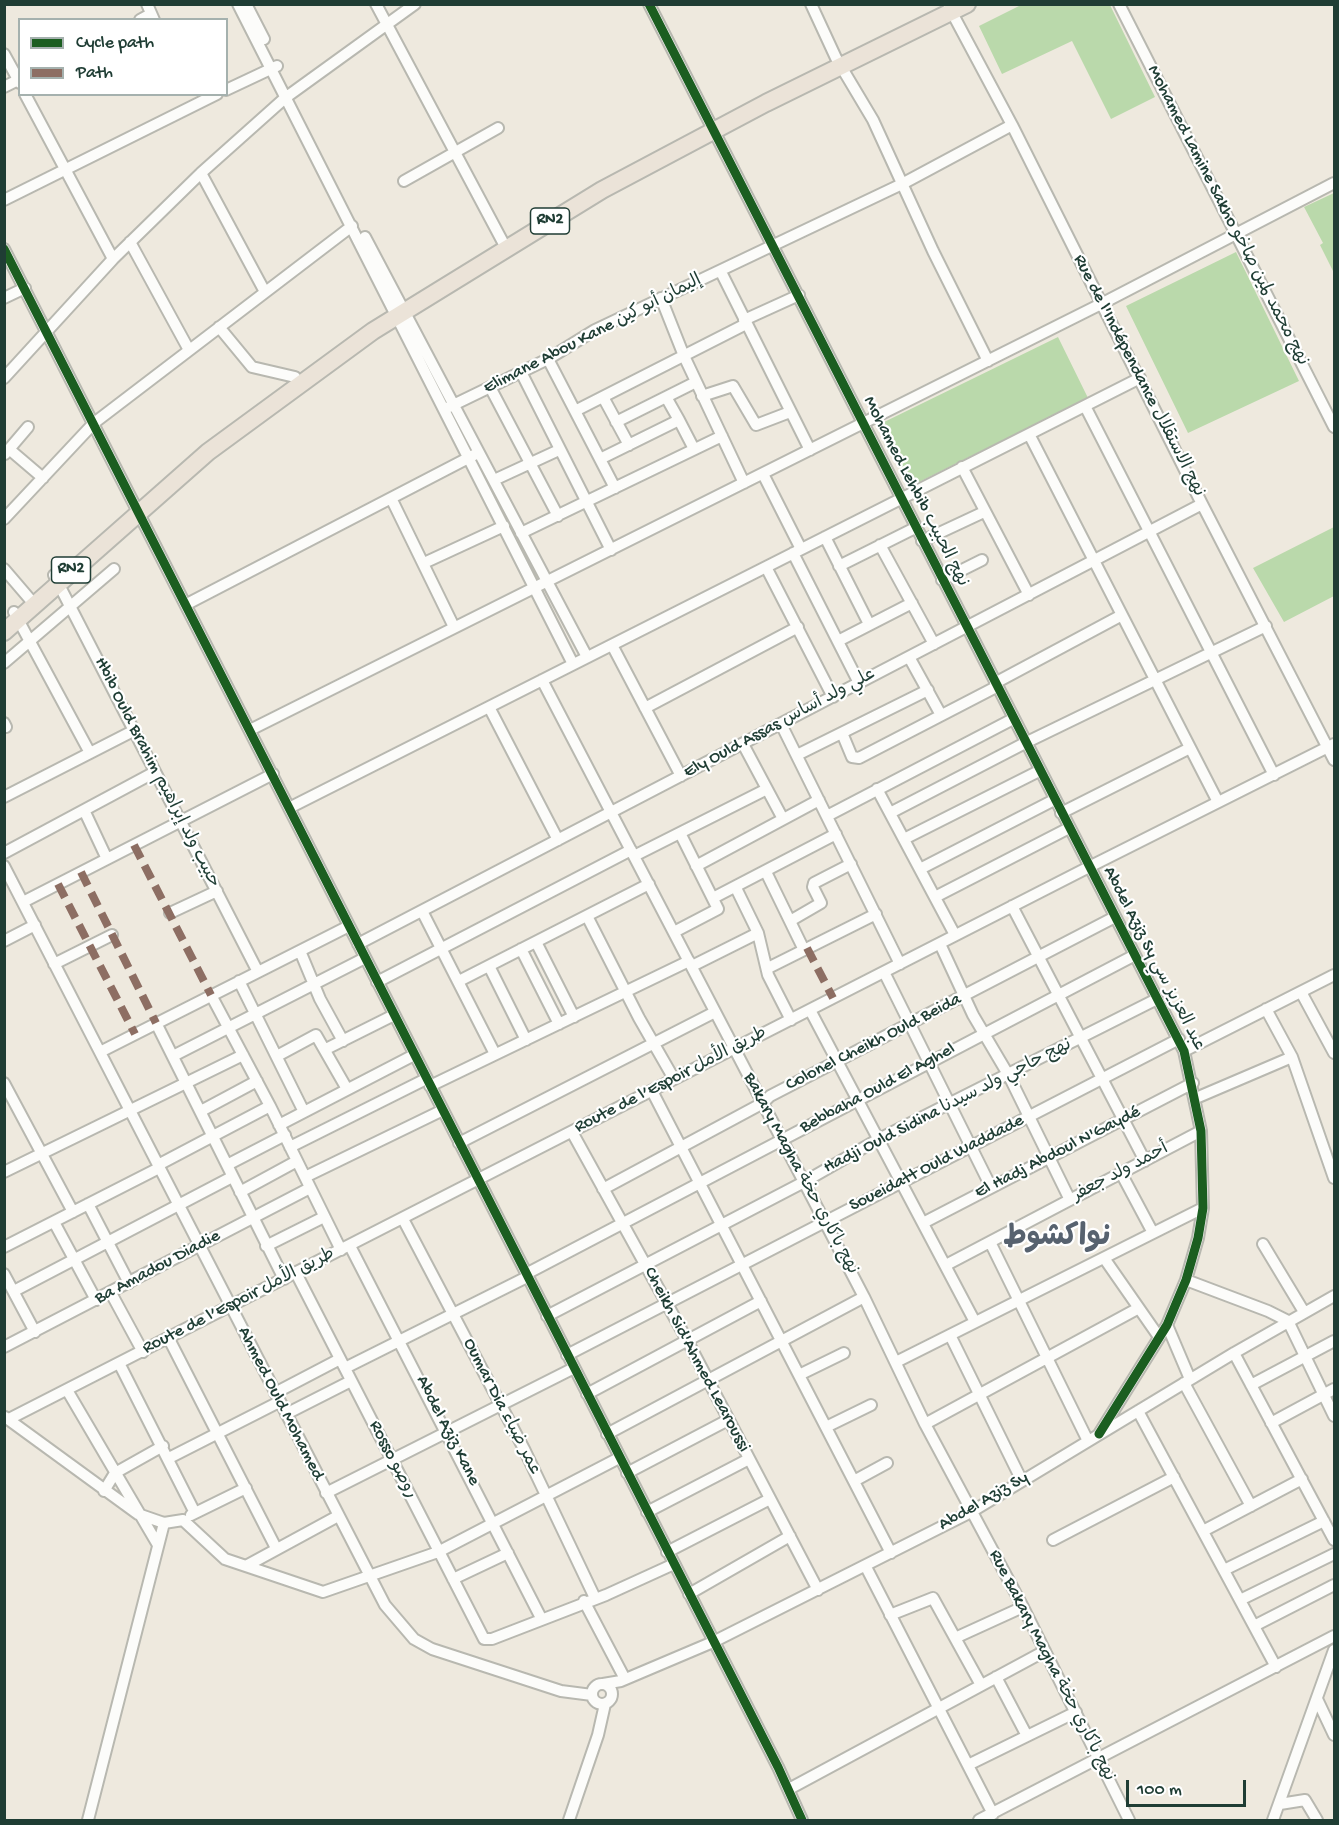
<!DOCTYPE html>
<html>
<head>
<meta charset="utf-8">
<style>
  body { margin:0 }
  #map { position:relative; width:1339px; height:1825px; overflow:hidden; background:#eee9de; font-family:"Gochi Hand",sans-serif }
  canvas { display:block }
  .frame { position:absolute; inset:0; border:6px solid #1f3d34; pointer-events:none }
  .legend { position:absolute; left:18px; top:18px; width:210px; height:78px; box-sizing:border-box; background:#fff; border:2px solid #a5b1ae; margin:0; padding:8px 10px; list-style:none; font-size:18px; color:#1f3d34 }
  .legend li { display:flex; align-items:center; gap:12px; height:30px }
  .legend b { width:30px; border:2px solid #a5b1ae }
  .scale { position:absolute; left:1126px; top:1780px; width:120px; height:27px; box-sizing:border-box; border:3px solid #1f3d34; border-top:0; padding-left:8px; font-size:18px; line-height:21px; white-space:nowrap; color:#1f3d34; -webkit-text-stroke:4px #fff; paint-order:stroke }
</style>
</head>
<body>
<div id="map">
<canvas width="1339" height="1825"></canvas>
<div class="frame"></div>
<ul class="legend">
<li><b style="height:8px;background:#1b5e20"></b>Cycle path</li>
<li><b style="height:8px;background:#8d6e63"></b>Path</li>
</ul>
<div class="scale">100 m</div>
</div>
<script>
const context = document.querySelector('canvas').getContext('2d');
context.lineJoin = 'round';
function fill(path, color) { context.fillStyle = color; context.fill(path, 'evenodd'); }
const poly = rows => new Path2D(rows.map(r => 'M' + r).join(''));
function trace(path, color, width, dash) { context.strokeStyle = color; context.lineWidth = width; context.lineCap = dash ? 'butt' : 'round'; context.setLineDash(dash || []); context.stroke(path); }
function write(font, color, halo, rows, align = 'center') {
  context.font = font + ' "Gochi Hand","Playpen Sans Arabic",sans-serif'; context.lineWidth = 4.5; context.setLineDash([]); context.textBaseline = 'middle'; context.strokeStyle = halo; context.fillStyle = color; for (const [text, x, y, turn = 0] of rows) {
    context.save(); context.translate(x, y); context.rotate((+turn || 0) * Math.PI / 180); context.textAlign = isNaN(turn) ? turn : align; if (halo) context.strokeText(text, 0, 0); context.fillText(text, 0, 0); context.restore();
  }
}
fill(poly([
  [1021,5,1110,5,1155,97,1111,119,1072,41,1002,74,979,26],
  [1334,193,1334,273,1320,245,1323,243,1304,207],
  [1236,252,1299,381,1188,433,1126,306],
  [1058,337,1088,398,909,487,878,425],
  [1334,527,1334,596,1284,622,1253,568]
]), '#bad9ab');
const minor = poly([
  [147,4,154,20],
  [238,4,573,664],
  [246,4,264,39],
  [376,4,506,248],
  [649,4,1184,1051,1201,1131,1203,1208,1198,1238,1186,1280,1167,1325,1099,1434],
  [811,4,836,58,873,120,933,251,988,361],
  [1119,4,1334,427],
  [949,7,1012,125,1202,504,1334,760],
  [140,20,151,14],
  [4,54,20,83],
  [4,87,20,79],
  [226,90,277,66],
  [25,94,113,259],
  [201,173,265,292],
  [404,181,498,128],
  [4,200,217,94],
  [365,237,587,657],
  [130,242,189,350],
  [4,249,778,1767,802,1820],
  [721,272,810,450],
  [4,298,25,288],
  [661,298,684,356,744,483],
  [744,320,799,295],
  [219,327,252,367,295,377],
  [548,359,615,488],
  [521,372,611,550],
  [4,378,113,259,201,173,285,98,415,4],
  [490,387,558,516],
  [702,396,733,386,756,425,790,412],
  [603,397,629,445],
  [666,397,679,420],
  [1085,406,1274,775],
  [447,408,548,359,595,330,902,184,1012,125],
  [575,411,746,324],
  [616,422,696,382],
  [1029,434,1218,802],
  [9,449,43,478],
  [5,454,28,427],
  [600,459,679,420,694,449],
  [962,467,1029,595],
  [763,474,801,549],
  [494,480,559,450],
  [391,498,454,627],
  [4,519,94,423,352,226],
  [521,533,722,436],
  [825,537,869,624],
  [922,541,984,512],
  [880,545,934,644],
  [793,553,859,683],
  [424,563,504,526],
  [839,566,915,528],
  [766,567,833,697],
  [4,569,34,604],
  [54,575,258,972],
  [942,580,982,560],
  [187,604,474,455],
  [14,612,90,753],
  [838,641,912,603],
  [612,645,681,776],
  [909,657,941,715],
  [4,663,114,569],
  [542,680,864,1297,925,1424,1023,1607,1129,1820],
  [995,683,1122,615],
  [489,707,558,840],
  [645,708,798,627],
  [4,723,6,727],
  [781,724,900,964],
  [250,730,1101,304,1334,183],
  [842,733,852,757,859,758,996,687],
  [743,744,783,819],
  [797,755,928,690],
  [877,789,955,935],
  [4,797,133,731],
  [289,808,1140,378],
  [84,810,107,859],
  [890,813,1025,743,1266,626],
  [1061,813,1190,748],
  [827,816,1013,719],
  [904,839,1039,771],
  [4,853,155,772],
  [634,856,767,789],
  [4,866,385,1605,414,1639,432,1649,561,1691,592,1695],
  [696,866,819,800],
  [920,869,1054,800],
  [766,872,804,950],
  [736,888,758,933,768,975,791,1020],
  [935,897,1069,828],
  [713,898,836,834],
  [23,902,273,774],
  [1012,906,1145,1161],
  [422,911,495,1054],
  [170,913,217,891],
  [587,916,639,1018,674,1079],
  [790,921,821,903,813,887,814,883,851,864],
  [674,932,718,909,680,833],
  [4,941,35,925],
  [536,942,574,1017],
  [358,944,1202,504],
  [940,944,973,1015,1009,1076,1070,1200],
  [521,949,559,1024],
  [300,951,320,999,343,1041],
  [54,964,112,935],
  [489,966,526,1040],
  [692,966,758,933],
  [768,968,876,914],
  [884,972,991,1187],
  [239,981,304,1112],
  [459,981,649,884],
  [377,982,631,850],
  [1301,992,1334,1053],
  [211,995,270,1106,341,1250],
  [1266,1009,1292,1057,1334,1178],
  [810,1010,975,1322],
  [156,1023,284,1279],
  [326,1049,394,1015],
  [1184,1051,1334,975],
  [100,1052,349,926],
  [173,1056,365,958],
  [277,1056,316,1035,347,1089],
  [4,1083,73,1212],
  [430,1086,689,961],
  [652,1091,891,1553],
  [1196,1098,1292,1057],
  [201,1111,257,1081],
  [279,1125,414,1055],
  [572,1132,687,1340,818,1590],
  [459,1143,715,1012],
  [290,1147,426,1079],
  [158,1165,270,1106],
  [227,1165,285,1135],
  [4,1172,243,1055],
  [1121,1173,1153,1233],
  [305,1177,443,1110],
  [603,1189,763,1103,770,1096,1115,917],
  [240,1192,297,1161],
  [88,1204,129,1283],
  [403,1219,524,1449,595,1598],
  [54,1222,96,1300],
  [923,1223,1193,1083],
  [990,1242,1088,1441],
  [1263,1244,1304,1312],
  [266,1246,324,1217],
  [350,1246,541,1618],
  [4,1247,159,1168],
  [1104,1258,1159,1337],
  [946,1265,1201,1131],
  [296,1273,484,1639,492,1639,606,1595,674,1564],
  [4,1274,35,1332],
  [526,1274,1135,955],
  [1186,1280,1268,1311,1288,1321,1334,1416],
  [14,1291,232,1177],
  [111,1293,143,1352],
  [547,1316,804,1182,877,1140,1157,999],
  [1167,1325,1190,1379],
  [950,1335,1022,1481],
  [169,1339,276,1548],
  [4,1347,310,1188],
  [1234,1353,1334,1540],
  [567,1355,1179,1039],
  [896,1362,1203,1208],
  [119,1363,195,1513],
  [345,1368,527,1277],
  [799,1375,844,1353],
  [1184,1383,1251,1506],
  [1251,1385,1334,1341],
  [67,1390,158,1545],
  [275,1393,340,1359],
  [587,1394,761,1301],
  [1138,1411,1276,1667],
  [286,1414,351,1381],
  [5,1417,138,1514,164,1523,183,1520,225,1559,323,1592,438,1552,619,1458],
  [9,1419,1089,867,1334,744],
  [1271,1423,1334,1389],
  [925,1424,1137,1309],
  [826,1427,871,1405],
  [607,1434,864,1297],
  [169,1458,279,1402],
  [627,1473,728,1420],
  [854,1481,887,1463],
  [104,1491,115,1473,163,1446],
  [326,1493,574,1368],
  [647,1512,749,1459],
  [191,1515,246,1488],
  [1203,1531,1302,1479],
  [1053,1540,1174,1477],
  [667,1552,770,1499],
  [246,1566,338,1516],
  [866,1567,993,1814],
  [1224,1570,1324,1521],
  [453,1579,508,1553],
  [689,1594,790,1536],
  [1240,1600,1334,1554],
  [584,1601,625,1679],
  [890,1615,933,1598,981,1685],
  [1254,1626,1334,1585],
  [955,1638,1023,1607],
  [996,1677,1027,1736],
  [603,1684,621,1681,713,1642,971,1512,1234,1353,1334,1296],
  '592 1694a10 10 0 1 1 20 0a10 10 0 1 1-20 0Z',
  [1317,1699,1334,1735],
  [968,1765,1076,1712],
  [789,1789,1045,1651],
  [1280,1804,1305,1800,1317,1820],
  [88,1820,164,1523],
  [569,1820,598,1735,605,1704],
  [979,1820,1334,1636],
  [1273,1820,1334,1650]
]);
const highway = poly([
  [4,632,208,452,373,331,602,190,766,103,967,4]
]);
trace(minor, '#b8b8b0', 14);
trace(highway, '#b8b8b0', 20);
trace(minor, '#fcfcfa', 10);
trace(highway, '#ebe3d8', 16);
trace(poly([
  [134,845,211,995],
  [81,872,156,1023],
  [58,884,135,1034],
  [807,948,833,998]
]), '#8d6e63', 8, [15, 8]);
trace(poly([
  [649,4,1184,1051,1201,1131,1203,1208,1198,1238,1186,1280,1167,1325,1099,1434],
  [4,249,778,1767,802,1820]
]), '#1b5e20', 9);
for (const [x, y, w] of [
  [550,221,39],
  [71,570,39]
]) { const box = new Path2D(); box.roundRect(x - w / 2, y - 13, w, 26, 4.5); context.fillStyle = '#fff'; context.fill(box); trace(box, '#1f3d34', 1.5); }
write('bold 16px', '#1f3d34', null, [
  ["RN2",550,221],
  ["RN2",71,570]
]);
write('18px', '#1f3d34', '#fff', [
  ["Mohamed Lamine Sakho نهج محمد لمين صاخو",1227,216,63],
  ["Elimane Abou Kane إليمان أبو كين",593,335,-27],
  ["Rue de l'Indépendance نهج الاستقلال",1138,376,63],
  ["Mohamed Lehbib نهج الحبيب",915,492,63],
  ["Ely Ould Assas علي ولد أساس",780,724,-28],
  ["Hbib Ould Brahim حبيب ولد إبراهيم",156,773,63],
  ["Abdel Aziz Sy عبد العزيز سي",1153,959,63],
  ["Colonel Cheikh Ould Beida",874,1043,-27],
  ["Route de l’Espoir طريق الأمل",671,1081,-27],
  ["Bebbaha Ould El Aghel",878,1089,-28],
  ["Hadji Ould Sidina نهج حاجي ولد سيدنا",948,1107,-27],
  ["El Hadj Abdoul N'Gaydé",1058,1153,-27],
  ["Soueidatt Ould Waddade",937,1164,-27],
  ["أحمد ولد جعفر",1121,1173,-28],
  ["Bakary Magha نهج باكاري حخة",800,1174,62],
  ["Ba Amadou Diadie",158,1268,-28],
  ["Route de l’Espoir طريق الأمل",239,1302,-27],
  ["Cheikh Sid'Ahmed Learoussi",696,1360,62],
  ["Ahmed Ould Mohamed",280,1404,63],
  ["Oumar Dia عمر ضياء",501,1407,63],
  ["Abdel Aziz Kane",447,1431,63],
  ["Rosso روصو",392,1460,63],
  ["Abdel Aziz Sy",984,1502,-30],
  ["Rue Bakary Magha نهج باكاري حخة",1051,1666,63]
]);
write('bold 30px', '#57626f', '#fff', [
  ["نواكشوط",1058,1239]
]);
</script>
</body>
</html>
